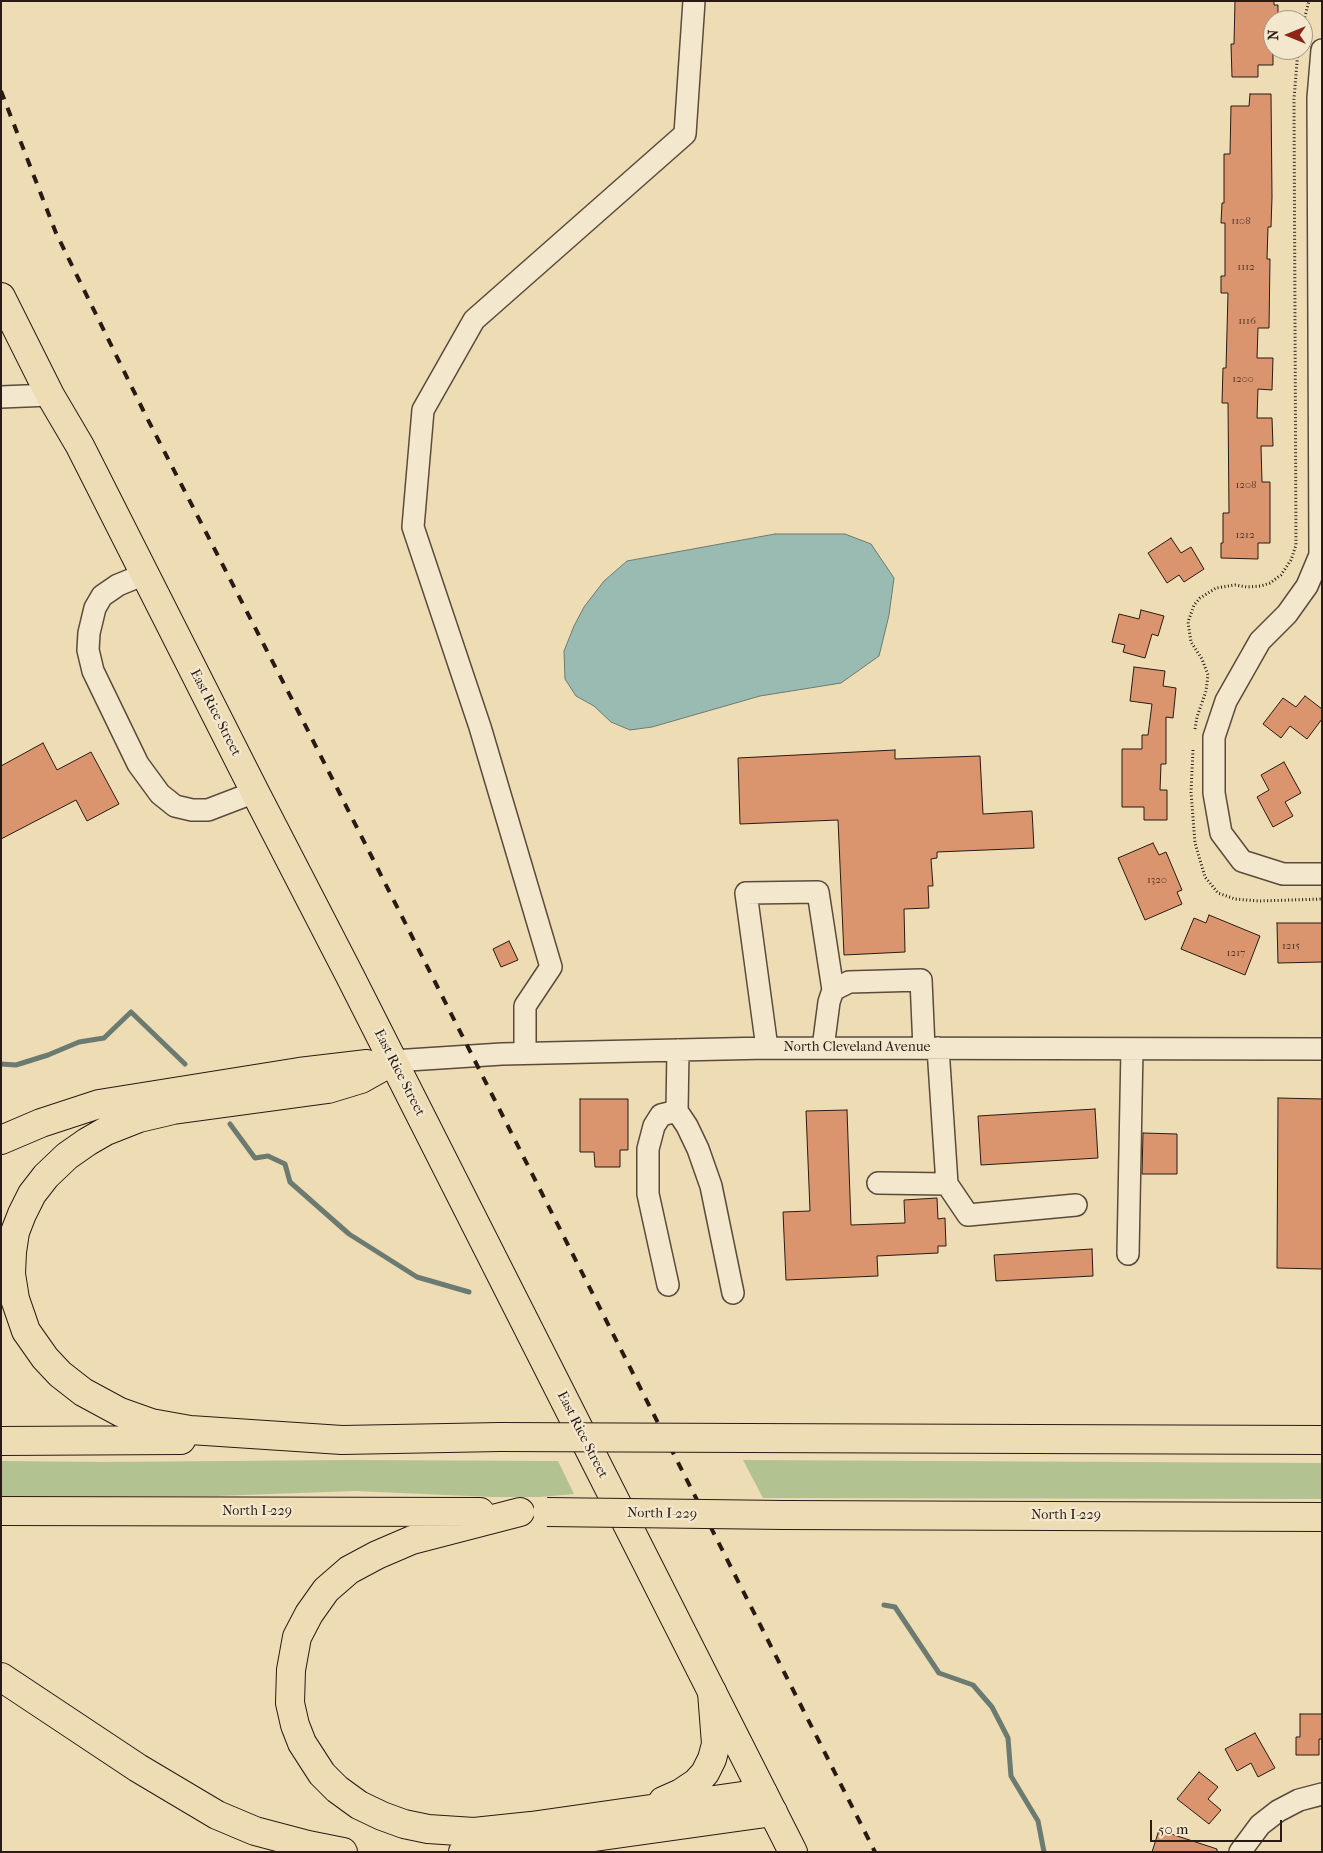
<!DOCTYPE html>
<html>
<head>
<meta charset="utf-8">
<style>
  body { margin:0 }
  #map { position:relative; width:1323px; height:1853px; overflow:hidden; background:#eddcb4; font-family:"IM FELL French Canon",serif }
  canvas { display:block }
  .frame { position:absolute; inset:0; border:2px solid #291b14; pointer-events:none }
  .north { position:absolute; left:1263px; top:10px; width:50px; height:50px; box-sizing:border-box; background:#f3e8ce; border:1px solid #a29684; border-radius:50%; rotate:270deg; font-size:14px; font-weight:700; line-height:20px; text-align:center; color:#291b14 }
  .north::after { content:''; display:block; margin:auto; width:18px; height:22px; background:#8f2418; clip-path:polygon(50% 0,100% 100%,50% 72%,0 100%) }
  .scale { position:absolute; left:1150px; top:1820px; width:132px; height:22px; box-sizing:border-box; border:2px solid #291b14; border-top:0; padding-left:6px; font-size:15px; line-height:18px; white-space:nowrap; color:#291b14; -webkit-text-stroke:4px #f3e8ce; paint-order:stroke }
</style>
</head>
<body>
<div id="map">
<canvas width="1323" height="1853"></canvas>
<div class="frame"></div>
<div class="north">N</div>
<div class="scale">50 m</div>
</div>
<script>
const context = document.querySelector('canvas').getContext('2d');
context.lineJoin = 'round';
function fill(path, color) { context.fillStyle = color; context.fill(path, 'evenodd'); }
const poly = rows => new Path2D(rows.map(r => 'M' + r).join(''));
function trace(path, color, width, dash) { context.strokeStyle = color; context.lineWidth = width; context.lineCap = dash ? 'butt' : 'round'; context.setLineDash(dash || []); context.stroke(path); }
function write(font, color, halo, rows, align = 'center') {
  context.font = font + ' "IM FELL French Canon",serif'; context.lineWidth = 4.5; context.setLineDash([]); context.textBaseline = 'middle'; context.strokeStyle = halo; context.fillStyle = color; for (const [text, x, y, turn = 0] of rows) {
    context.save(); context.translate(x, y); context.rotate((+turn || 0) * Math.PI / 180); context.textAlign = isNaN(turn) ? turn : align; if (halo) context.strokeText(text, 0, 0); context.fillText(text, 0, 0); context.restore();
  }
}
fill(poly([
  [350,1460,558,1461,574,1494,540,1497,492,1497,355,1491,216,1496,1,1496,1,1461,103,1462],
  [743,1460,1322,1463,1322,1499,763,1498]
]), '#b2c291');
const water = poly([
  [775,534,845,534,871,544,894,578,889,615,879,656,841,683,760,696,652,727,630,730,611,722,594,706,576,696,565,679,564,651,574,626,584,607,604,581,627,561,775,534]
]);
fill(water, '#99bbb1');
trace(water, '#6c7b72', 1);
trace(poly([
  [1,1064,16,1065,48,1055,79,1042,104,1038,131,1012,185,1064],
  [230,1124,255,1158,268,1156,285,1164,290,1182,349,1234,417,1277,469,1292],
  [884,1605,895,1607,939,1673,973,1685,992,1707,1008,1738,1011,1776,1038,1821,1044,1852]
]), '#6c7b72', 5);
const building = poly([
  [1235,1,1274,1,1274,5,1278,5,1278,20,1273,20,1273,65,1258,65,1258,77,1232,77,1231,44,1234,44,1235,1],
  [1250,94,1271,94,1272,197,1271,227,1268,227,1267,259,1270,259,1269,328,1258,328,1257,358,1273,358,1272,390,1258,389,1257,418,1272,418,1273,446,1261,446,1262,482,1270,482,1270,543,1258,543,1258,559,1221,558,1221,543,1223,543,1223,513,1229,513,1228,403,1222,403,1223,368,1226,368,1228,293,1221,293,1221,276,1225,276,1225,223,1221,223,1222,203,1224,203,1224,154,1230,154,1231,106,1249,106,1250,94],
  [1171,538,1181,553,1191,547,1204,569,1184,582,1179,575,1167,583,1148,553,1171,538],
  [1141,610,1164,616,1158,636,1152,634,1145,658,1123,652,1125,645,1112,642,1119,614,1139,619,1141,610],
  [1134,667,1165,671,1163,686,1176,688,1173,718,1166,717,1166,764,1161,764,1160,790,1167,790,1167,820,1144,820,1144,807,1122,807,1122,749,1142,749,1142,735,1148,735,1152,704,1130,701,1134,667],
  [1305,696,1322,709,1322,719,1307,739,1290,726,1281,738,1263,724,1283,698,1296,707,1305,696],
  [43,743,57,770,91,752,119,804,87,821,76,800,1,839,1,766,43,743],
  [895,750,895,759,980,756,983,814,1032,811,1034,848,937,852,937,858,931,859,933,886,928,886,929,908,904,909,905,952,844,955,838,820,740,824,738,758,895,750],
  [1284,762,1301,793,1285,802,1293,816,1273,827,1257,797,1269,790,1261,775,1284,762],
  [1153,843,1159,855,1166,852,1182,890,1177,892,1182,904,1145,920,1118,858,1153,843],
  [1209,915,1260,936,1245,975,1181,949,1194,918,1206,923,1209,915],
  [1277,923,1322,923,1322,962,1278,963,1277,923],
  [509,941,518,960,501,967,493,949,509,941],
  [1278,1098,1322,1099,1322,1269,1277,1268,1278,1098],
  [580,1099,628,1099,628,1150,620,1150,620,1167,595,1167,594,1152,580,1152,580,1099],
  [1095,1109,1098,1158,981,1165,978,1116,1095,1109],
  [847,1110,851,1225,905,1223,904,1200,937,1198,938,1219,945,1218,946,1246,938,1246,938,1253,877,1256,878,1276,786,1280,783,1212,810,1211,806,1111,847,1110],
  [1143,1133,1177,1134,1177,1174,1142,1174,1143,1133],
  [1092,1249,1093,1276,996,1281,994,1255,1092,1249],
  [1300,1714,1322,1714,1322,1739,1319,1739,1319,1755,1296,1755,1296,1737,1300,1737,1300,1714],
  [1255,1733,1275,1768,1258,1777,1251,1763,1237,1771,1225,1749,1255,1733],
  [1199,1772,1218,1787,1208,1799,1221,1810,1209,1824,1177,1799,1199,1772],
  [1159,1830,1217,1849,1217,1852,1152,1852,1159,1830]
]);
fill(building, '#da946e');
trace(building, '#291b14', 1);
const minor = poly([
  [1322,50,1318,98,1320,555,1307,586,1287,614,1260,641,1226,701,1214,737,1214,793,1221,833,1242,861,1283,874,1322,874],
  [1,397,50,395],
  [145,574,118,585,102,596,95,608,89,633,88,650,93,671,138,764,160,794,175,806,192,810,208,810,255,792],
  [767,1048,746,893,818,892,833,990],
  [823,1048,829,1002,833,990,849,982,921,980,924,1048],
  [938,1048,947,1184,968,1215,1076,1205],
  [678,1050,677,1111,687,1126,698,1149,711,1186,733,1293],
  [525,1053,525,1006,551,967,480,727,413,527,423,410,474,320,685,134,694,1],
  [393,1061,502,1054,767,1048,1322,1049],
  [878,1183,947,1184],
  [1128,1254,1132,1049],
  [668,1285,648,1194,648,1149,654,1126,661,1115,677,1111],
  [1240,1852,1260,1825,1278,1811,1299,1800,1322,1794]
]);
const major = poly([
  [1,297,50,395,80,446,255,792,350,976,793,1852]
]);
const highway = poly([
  [393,1061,361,1079,328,1089,173,1110,139,1118,106,1131,87,1142,67,1156,46,1176,32,1194,22,1214,15,1232,12,1252,11,1274,15,1299,26,1331,45,1358,60,1374,83,1392,120,1412,151,1423,190,1430,342,1440,500,1437],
  [1,1140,41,1123,99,1104,299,1072,367,1064],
  [746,1438,1322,1440],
  [1,1441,181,1440],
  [1,1511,480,1512],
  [520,1512,412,1540,377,1555,349,1570,326,1590,309,1614,297,1637,291,1670,290,1703,295,1725,302,1743,322,1774,337,1789,359,1805,382,1816,404,1824,428,1829,474,1832,531,1826,763,1793],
  [784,1515,1322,1517],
  [1,1677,138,1768,217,1815,255,1831,308,1845,343,1852],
  [663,1801,681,1793,696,1783,705,1773,712,1759,716,1744,712,1692],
  [463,1852,515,1848,773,1812]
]);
trace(minor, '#5a4b3c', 24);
trace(major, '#291b14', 30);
trace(highway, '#291b14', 30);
trace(poly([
  [1303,24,1309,1],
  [1195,729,1197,717,1206,691,1208,675,1202,659,1191,642,1188,622,1194,605,1200,598,1216,588,1235,585,1247,587,1261,586,1270,583,1281,575,1291,560,1296,545,1294,99,1298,50],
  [1193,750,1191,792,1195,843,1205,877,1218,893,1235,899,1259,901,1322,899]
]), '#291b14', 3, [1, 2.5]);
trace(minor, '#f3e8ce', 21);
trace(major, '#eddcb4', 28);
trace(highway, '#eddcb4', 28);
trace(poly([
  [1,91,56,233,145,414,299,713,875,1852]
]), '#291b14', 4, [9, 9]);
const highwayBridge = poly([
  [500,1437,746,1438],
  [547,1512,784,1515]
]);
trace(highwayBridge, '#291b14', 30, []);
trace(highwayBridge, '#eddcb4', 28);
write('11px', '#55392a', null, [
  ["1108",1241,221],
  ["1112",1246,267],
  ["1116",1247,321],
  ["1200",1243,379],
  ["1208",1246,485],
  ["1212",1245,535],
  ["1320",1157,880],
  ["1215",1291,946],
  ["1217",1236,953]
]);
write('14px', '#291b14', '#f3e8ce', [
  ["East Rice Street",215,713,63],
  ["North Cleveland Avenue",857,1048],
  ["East Rice Street",399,1073,63],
  ["East Rice Street",582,1435,63],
  ["North I-229",257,1512],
  ["North I-229",662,1514,1],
  ["North I-229",1066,1516]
]);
</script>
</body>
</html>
